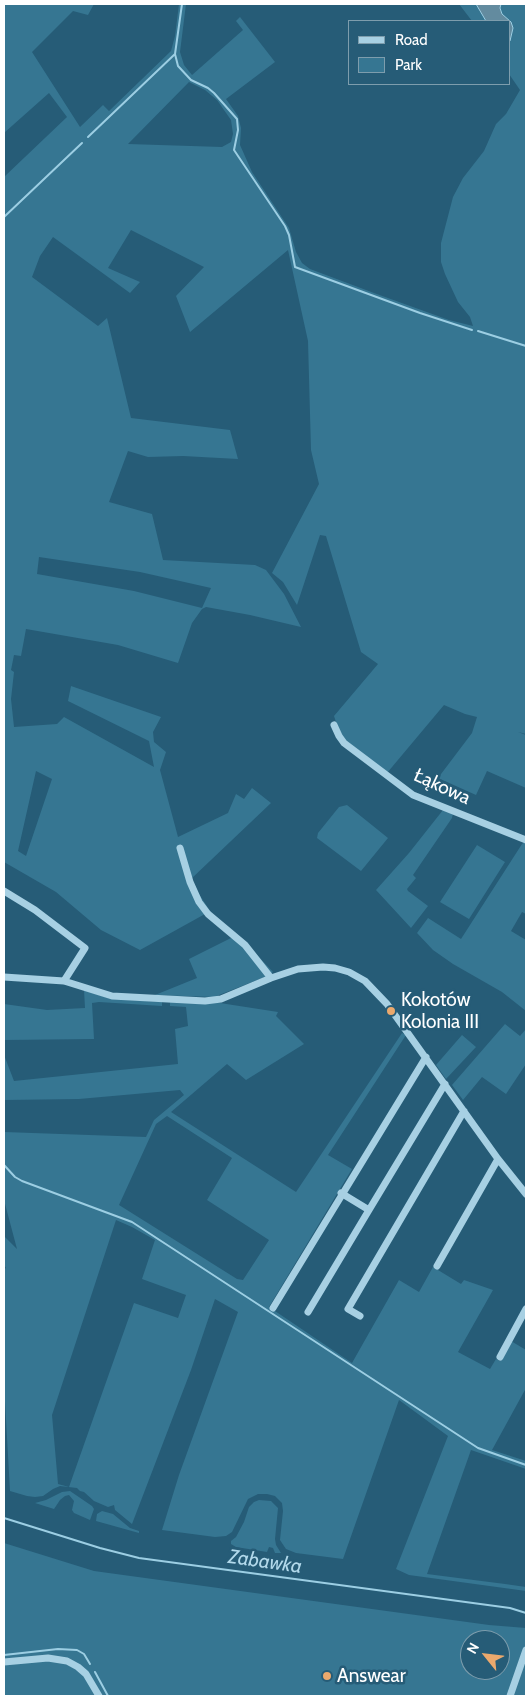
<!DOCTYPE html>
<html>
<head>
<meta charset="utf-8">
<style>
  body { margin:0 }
  #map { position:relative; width:530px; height:1700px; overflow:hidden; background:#265c77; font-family:Cabin,sans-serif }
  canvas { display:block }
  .frame { position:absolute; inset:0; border:5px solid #fff; pointer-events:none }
  .legend { position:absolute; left:348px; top:20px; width:162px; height:65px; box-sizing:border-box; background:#265c77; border:1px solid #7d9dad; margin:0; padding:6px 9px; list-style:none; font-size:15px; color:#fff }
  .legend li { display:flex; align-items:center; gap:10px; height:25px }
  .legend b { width:25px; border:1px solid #7d9dad }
  .north { position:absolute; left:460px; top:1630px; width:50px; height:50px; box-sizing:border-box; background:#265c77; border:1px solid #7d9dad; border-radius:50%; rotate:299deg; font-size:14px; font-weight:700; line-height:20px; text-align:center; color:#fff }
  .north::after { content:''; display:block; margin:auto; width:18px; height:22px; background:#eba96d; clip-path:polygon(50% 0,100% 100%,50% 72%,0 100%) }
</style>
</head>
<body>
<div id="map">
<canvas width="530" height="1700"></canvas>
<div class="frame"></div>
<ul class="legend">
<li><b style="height:6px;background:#a7d0e3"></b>Road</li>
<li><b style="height:14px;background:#367692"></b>Park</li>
</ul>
<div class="north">N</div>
</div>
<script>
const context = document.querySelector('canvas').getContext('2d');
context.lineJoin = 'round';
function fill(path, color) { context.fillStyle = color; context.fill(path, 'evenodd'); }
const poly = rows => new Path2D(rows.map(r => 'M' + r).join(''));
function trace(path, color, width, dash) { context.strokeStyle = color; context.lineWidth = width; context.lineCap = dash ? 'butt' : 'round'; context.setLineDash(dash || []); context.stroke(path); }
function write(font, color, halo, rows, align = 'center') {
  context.font = font + ' Cabin,sans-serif'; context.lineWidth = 5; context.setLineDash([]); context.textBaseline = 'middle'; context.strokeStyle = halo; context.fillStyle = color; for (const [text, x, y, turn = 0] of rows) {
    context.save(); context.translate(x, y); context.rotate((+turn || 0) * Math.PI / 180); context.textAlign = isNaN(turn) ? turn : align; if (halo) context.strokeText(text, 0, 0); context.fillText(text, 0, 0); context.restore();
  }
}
fill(poly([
  [4,4,94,4,88,15,73,11,32,52,80,127,103,105,109,111,171,51,175,36,179,4,186,4,180,52,184,65,192,75,243,30,236,21,240,17,275,62,226,99,238,116,241,128,240,145,252,172,289,228,296,252,302,263,310,269,374,293,449,320,473,326,470,317,458,302,445,274,441,262,441,243,453,197,463,178,484,151,496,124,506,114,520,90,509,74,509,42,510,41,511,22,502,14,500,8,501,4,526,4,526,734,518,732,526,735,526,788,487,771,476,795,438,778,472,733,477,717,465,714,444,705,387,773,345,740,339,731,334,716,378,664,361,652,326,536,320,535,297,605,283,582,272,573,319,484,311,450,308,341,288,250,190,332,176,296,204,267,131,230,108,268,140,282,130,293,53,237,40,256,32,277,98,326,107,318,131,418,230,430,238,459,183,456,148,457,128,451,109,502,152,514,163,560,255,565,266,570,284,594,301,627,250,615,206,607,202,609,192,623,178,663,118,645,26,629,21,656,14,655,11,670,14,672,11,699,14,727,57,724,64,717,154,767,149,741,68,701,71,686,161,717,153,732,154,742,166,752,160,770,178,837,228,813,236,794,244,799,252,788,271,803,191,879,197,891,214,917,241,938,273,972,265,977,214,997,155,995,197,978,189,959,233,937,205,914,140,950,101,930,56,892,4,862,4,177,67,117,49,93,4,133],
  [189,82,205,90,217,100,231,120,233,134,231,142,222,147,128,144],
  [39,557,140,572,211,588,202,608,134,591,37,574],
  [36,771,52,779,26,856,18,851],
  [459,4,476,4,486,21,472,21],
  [347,805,388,838,361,871,317,838,318,833,339,807],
  [443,810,453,813,452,818,413,875,416,878,407,889,408,891,428,906,411,928,376,890,409,853],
  [525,842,526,914,522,912,511,931,526,940,526,1011,502,992,453,964,433,950,417,933,428,918,461,939,522,844],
  [477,845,505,862,469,919,440,902],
  [84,990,111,999,162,1002,162,1006,99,1002,92,1003,94,1039,4,1040,4,1004,47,1010,85,1008],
  [170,1002,220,1003,278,1012,276,1016,304,1044,246,1080,227,1064,171,1112,296,1192,402,1033,406,1035,328,1155,352,1169,269,1307,352,1363,399,1280,419,1292,433,1267,461,1284,464,1280,493,1290,458,1352,490,1369,496,1359,500,1361,511,1341,526,1350,526,1388,492,1450,526,1461,526,1469,471,1450,427,1574,505,1584,526,1587,526,1591,409,1575,396,1569,448,1436,399,1400,343,1559,296,1553,286,1549,280,1540,283,1511,282,1503,275,1496,267,1494,258,1494,248,1499,232,1532,226,1536,215,1537,162,1530,179,1475,238,1312,215,1299,191,1370,132,1524,115,1510,114,1505,108,1507,94,1501,84,1492,80,1491,77,1488,60,1486,53,1489,43,1496,35,1497,27,1496,10,1491,4,1384,4,1269,6,1268,4,1265,4,1236,17,1249,4,1200,4,1132,146,1137,154,1120,184,1095,180,1090,79,1099,4,1100,4,1055,14,1081,178,1064,175,1029,188,1026,186,1007,170,1006],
  [167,1116,232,1158,207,1200,269,1240,243,1280,237,1279,119,1205,156,1124],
  [116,1220,132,1227,155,1240,142,1279,186,1295,178,1318,134,1303,69,1487,58,1484,52,1415],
  [505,1024,520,1036,526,1029,526,1064,506,1094,482,1077,463,1100,452,1085],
  [462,1035,476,1047,446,1079,436,1065],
  [70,1491,92,1506,94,1509,90,1520,74,1513,72,1510,74,1501,69,1495,65,1496,60,1500,54,1509,35,1503,46,1500,62,1492],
  [259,1500,271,1501,278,1508,275,1539,276,1545,281,1553,275,1553,273,1548,269,1547,267,1552,236,1547,231,1544,231,1541,236,1537,244,1522,249,1507,254,1502],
  [102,1511,113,1514,130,1528,139,1531,139,1533,96,1521,97,1514],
  [4,1543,94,1571,489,1625,526,1628,526,1696,4,1696],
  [470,1640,500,1640,500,1670,470,1670]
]), '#367692');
const water = poly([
  [476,4,501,4,500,8,502,14,511,22,513,28,510,41,509,42,509,21,486,21,476,4]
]);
fill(water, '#638b9f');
trace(water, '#9ccee3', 1);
trace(poly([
  [182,4,175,54,178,66,191,80,208,88,214,93,237,119,238,130,234,150,285,226,289,235,295,267,420,313,472,330],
  [88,137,175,54],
  [4,217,82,143],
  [478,331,526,346],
  [4,1165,15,1177,22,1181,132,1222,478,1448,526,1465],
  [4,1518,100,1548,139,1558,510,1608,526,1613],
  [4,1655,58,1649,77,1650,84,1654,90,1664],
  [95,1672,108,1696]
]), '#9ccee3', 2);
trace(poly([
  [334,725,339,736,344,743,413,795,526,840],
  [180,848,190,882,199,902,208,914,245,945,271,978],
  [4,891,35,910,85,948,64,981],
  [4,977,64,981,112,996,205,1001,221,999,271,978,298,969,323,967,335,968,349,972,365,981,387,1004,498,1159,526,1194],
  [369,1210,445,1084],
  [437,1266,498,1159],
  [273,1308,426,1057],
  [308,1312,369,1210,341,1193],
  [360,1316,348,1309,464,1111],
  [500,1357,526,1309],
  [4,1662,48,1658,67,1661,78,1667,86,1674,99,1696],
  [510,1696,526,1650]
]), '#a7d0e3', 7);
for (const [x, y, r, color] of [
  [391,1011,5,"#eba96d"],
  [327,1676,5,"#eba96d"]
]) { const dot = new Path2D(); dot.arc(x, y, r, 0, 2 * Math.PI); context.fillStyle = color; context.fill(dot); trace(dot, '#265c77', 2); }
write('19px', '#fff', '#265c77', [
  ["Łąkowa",442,787,25]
]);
write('19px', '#fff', '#265c77', [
  ["Kokotów",401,1000],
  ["Kolonia III",401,1022],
  ["Answear",337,1676]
], 'left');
write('italic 20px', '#b2d9eb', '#265c77', [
  ["Zabawka",265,1562,8]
]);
</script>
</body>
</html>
